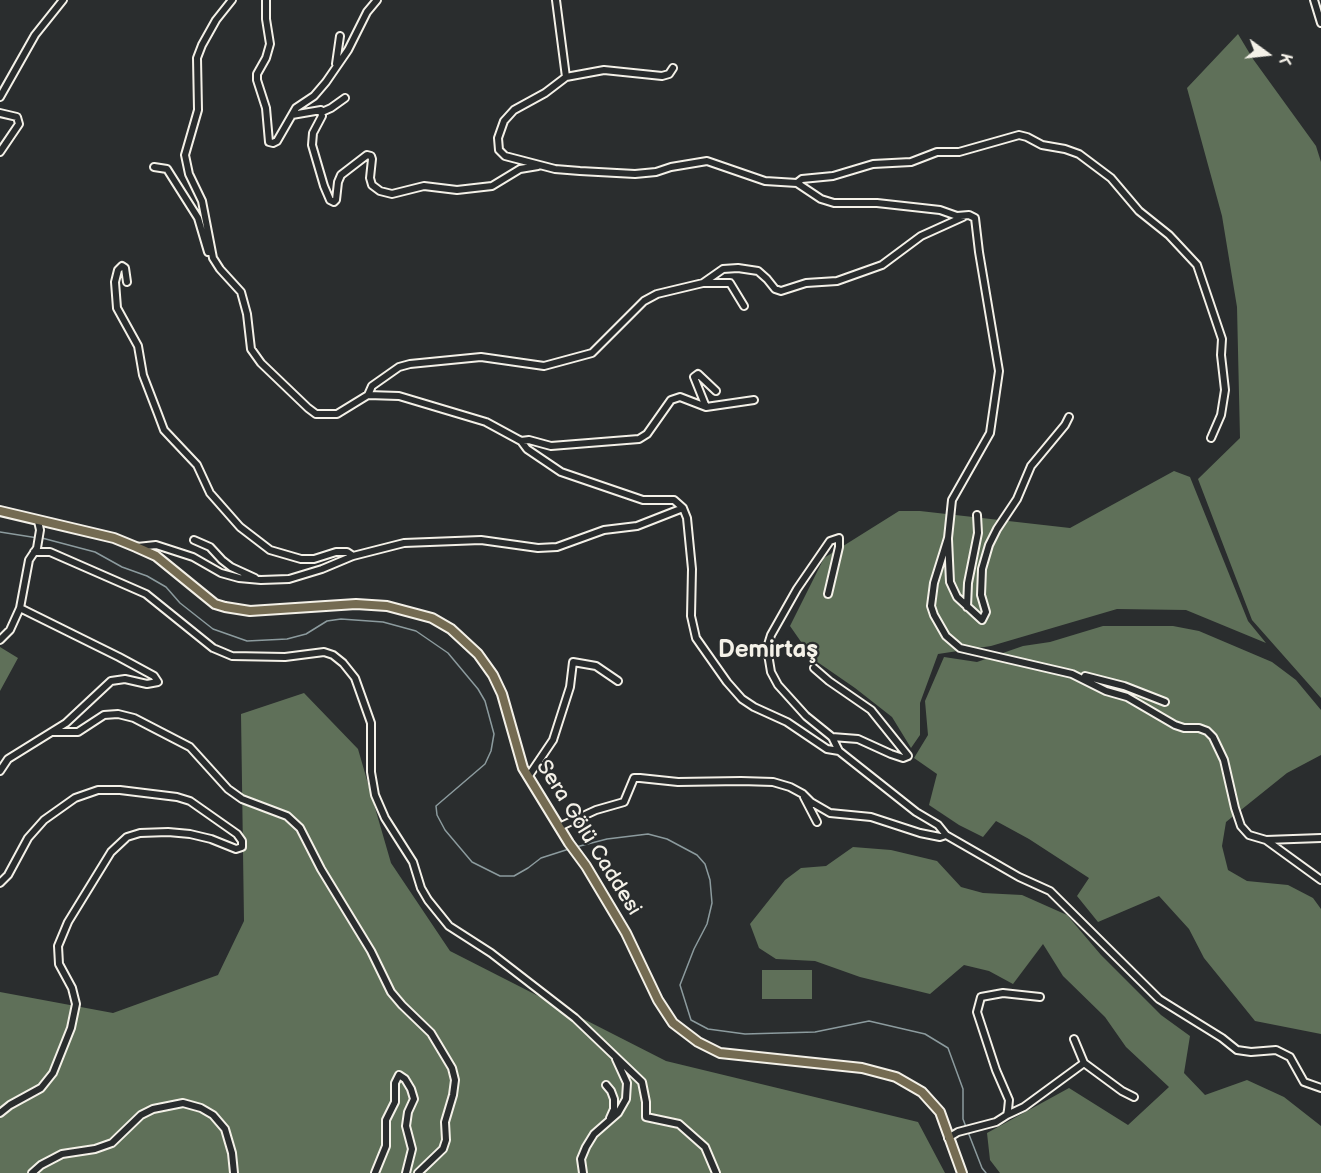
<!DOCTYPE html>
<html>
<head>
<meta charset="utf-8">
<style>
  body { margin:0 }
  #map { position:relative; width:1321px; height:1173px; overflow:hidden; background:#2a2d2e; font-family:"Balsamiq Sans",sans-serif }
  canvas { display:block }
  .north { position:absolute; left:1237px; top:24px; width:60px; height:60px; -webkit-text-stroke:4px #2a2d2e; paint-order:stroke; rotate:105deg; font-size:16px; font-weight:700; line-height:24px; text-align:center; color:#f4f1e8 }
  .north::after { content:''; display:block; margin:auto; width:21px; height:27px; background:#f4f1e8; clip-path:polygon(50% 0,100% 100%,50% 72%,0 100%) }
</style>
</head>
<body>
<div id="map">
<canvas width="1321" height="1173"></canvas>
<div class="north">K</div>
</div>
<script>
const context = document.querySelector('canvas').getContext('2d');
context.lineJoin = 'round';
function fill(path, color) { context.fillStyle = color; context.fill(path, 'evenodd'); }
const poly = rows => new Path2D(rows.map(r => 'M' + r).join(''));
function trace(path, color, width, dash) { context.strokeStyle = color; context.lineWidth = width; context.lineCap = dash ? 'butt' : 'round'; context.setLineDash(dash || []); context.stroke(path); }
function write(font, color, halo, rows, align = 'center') {
  context.font = font + ' "Balsamiq Sans",sans-serif'; context.lineWidth = 4.5; context.setLineDash([]); context.textBaseline = 'middle'; context.strokeStyle = halo; context.fillStyle = color; for (const [text, x, y, turn = 0] of rows) {
    context.save(); context.translate(x, y); context.rotate((+turn || 0) * Math.PI / 180); context.textAlign = isNaN(turn) ? turn : align; if (halo) context.strokeText(text, 0, 0); context.fillText(text, 0, 0); context.restore();
  }
}
fill(poly([
  [1238,34,1253,59,1316,146,1321,162,1321,698,1252,620,1198,479,1240,438,1237,307,1222,216,1187,88],
  [1174,471,1190,477,1248,621,1266,643,1186,610,1117,609,991,646,938,654,920,703,920,735,911,748,892,717,855,688,813,659,790,626,824,558,899,511,920,511,1070,528],
  [1103,626,1173,626,1199,631,1272,662,1296,680,1321,710,1321,755,1287,773,1226,822,1222,846,1228,870,1247,881,1288,885,1313,898,1321,909,1321,1034,1255,1021,1204,958,1189,929,1159,896,1098,922,1077,896,1089,878,1029,839,996,821,983,837,959,825,929,805,937,774,914,758,928,735,925,701,944,657,977,662,1023,646,1050,642],
  [0,647,18,658,0,691],
  [304,693,358,749,391,863,450,951,666,1061,918,1122,945,1173,0,1173,0,992,113,1013,218,975,244,921,241,714],
  [853,847,891,850,937,861,961,887,983,893,1022,895,1067,915,1101,955,1161,1015,1190,1036,1184,1073,1205,1095,1247,1080,1284,1097,1321,1126,1321,1173,1000,1173,990,1160,987,1133,1069,1088,1128,1125,1169,1087,1126,1047,1105,1017,1063,976,1043,944,1013,984,989,971,964,965,930,994,860,977,815,961,776,959,759,948,750,924,785,880,801,868,826,866],
  [762,970,812,970,812,999,762,999]
]), '#5f7059');
trace(poly([
  [0,532,38,538],
  [42,538,95,552,122,567,147,576,166,587,180,603,213,629,247,641,287,639,306,634,327,621,341,619,383,622,416,631,448,653,478,689,485,701,494,734,491,751,485,764,436,806,437,815,445,830,472,862,500,876,514,876,528,868,541,858,569,849],
  [576,847,607,839,648,834,667,839,697,855,705,864,710,880,712,903,707,924,694,949,680,985,691,1020,708,1029,745,1034,815,1032,869,1021,925,1034,948,1048,963,1089,963,1119,966,1127],
  [968,1132,982,1168,986,1173]
]), '#8c9b9e', 1.5);
const minor = poly([
  [232,0,216,20,202,45,197,58,198,110,185,155,189,174,202,201,213,258,220,269,241,292,247,314,251,349,261,363,308,408,316,414,337,414,368,395,399,396,486,422,521,441,527,449,561,472,643,500,674,500,683,508,687,518,692,569,691,616,696,638,727,682,742,699,754,707,787,722,827,749,839,751],
  [266,0,266,19,270,44,266,58,257,74,257,80,266,108,269,142,273,143,277,141,296,108,314,96,326,82,348,50,367,12,377,0],
  [556,0,566,77],
  [1314,0,1321,23],
  [336,64,340,36],
  [673,68,669,74,662,76,604,70,566,77,545,93,514,110,504,121,498,138,499,150,505,156,555,169,580,171,635,174,656,172,671,167,707,161,765,181,797,183,821,199,834,203,877,203,940,210,957,216,969,215,975,218,979,252,999,371,990,433,952,500,948,538,934,583,931,606,934,615,946,636,960,648,1072,674,1106,691,1127,697,1175,725,1184,728,1199,728,1207,731,1213,737,1224,760,1235,808,1241,826,1249,835,1266,840,1321,838],
  [0,97,35,35,63,0],
  [322,112,331,108,345,98],
  [0,113,17,117,19,124,0,152],
  [292,115,321,110,322,116,313,133,312,145,324,186,330,200,334,202,336,200,338,182,341,175,367,155,371,156,372,159,370,178,372,185,380,191,392,194,424,186,457,190,492,186,520,169,538,166],
  [154,167,167,169,198,218,208,252],
  [797,183,802,179,833,176,873,164,911,162,937,152,959,152,1019,135,1027,137,1042,145,1065,149,1079,154,1111,178,1139,211,1169,235,1197,265,1222,339,1221,355,1225,390,1221,415,1211,438],
  [127,282,125,268,122,266,118,270,115,282,117,308,138,346,143,375,158,414,164,430,197,465,210,493,240,527,270,550,301,559,314,559,336,552,347,552,353,556],
  [703,283,730,283,744,306],
  [368,395,372,386,399,367,410,364,481,357,544,366,592,353,644,301,657,294,703,283,723,269,738,268,758,271,767,279,775,289,781,291,806,283,837,281,882,265,921,236,963,217],
  [706,407,694,377,698,374,716,391],
  [521,441,529,440,551,446,639,439,647,434,671,400,680,397,706,407,754,400],
  [948,539,950,582,957,597,982,620,986,612,981,595,982,569,989,545,997,529,1017,499,1031,466,1065,425,1069,417],
  [194,540,210,547,222,560,231,567,255,578],
  [137,547,156,545,193,557,221,573,239,578,261,580,289,579,322,569,353,556,404,543,481,540,538,548,557,547,604,530,637,526,683,508],
  [34,552,50,552,146,594,213,648,232,656,285,657,324,652,333,655,343,663,355,678,371,723,371,772,375,795,385,818,413,862,421,888,428,900,449,926,491,953,575,1018,642,1082,646,1102,646,1117,679,1124,705,1147,716,1173],
  [828,594,839,547,839,538,830,541,797,589,771,635,767,648,771,672,778,685,806,716,832,737,839,751,916,812,938,825,946,835,1019,877,1050,891,1159,999,1222,1038,1237,1050,1251,1052,1276,1050,1290,1057,1304,1082,1321,1088],
  [967,607,968,583,978,533,977,515],
  [0,640,10,630,20,608,29,560,37,548,40,530,38,521],
  [814,668,829,681,871,710,908,756,903,758,891,754,858,739,832,737],
  [1085,676,1124,686,1165,702],
  [52,732,78,732,104,715,118,714,134,718,190,747,228,789,242,799,287,816,300,828,321,869,371,951,391,992,402,1005,431,1033,452,1068,455,1080,453,1095,445,1122,446,1140,443,1149,418,1173],
  [0,771,8,759,66,723,111,681,125,679,147,684,158,682,154,676,119,657,20,608],
  [528,777,553,740,570,687,573,662,596,666,618,681],
  [804,797,817,822],
  [559,827,596,810,624,802,634,778,640,778,678,782,741,781,773,782,790,787,803,794,811,802,830,813,871,817,920,833,940,837,946,835],
  [1266,840,1321,880],
  [0,883,8,875,28,838,44,820,75,798,98,790,120,790,177,797,190,801,237,834,242,841,242,847,236,849,211,839,190,834,168,832,140,833,127,837,111,852,68,922,58,946,59,964,72,988,76,1004,71,1028,53,1073,41,1088,10,1105,0,1113],
  [1074,1039,1084,1063,1122,1091,1134,1097],
  [606,1085,611,1091,614,1099,614,1109,610,1118],
  [1007,1115,1024,1107,1084,1063],
  [948,1138,958,1132,996,1122,1007,1115,1008,1110,1009,1100,996,1070,977,1012,981,997,1003,993,1040,997],
  [32,1173,41,1165,62,1154,95,1149,112,1143,141,1115,153,1109,183,1103,201,1108,213,1115,225,1129,232,1153,234,1173],
  [375,1173,386,1146,386,1120,395,1102,395,1083,399,1075,405,1079,411,1089,414,1099,408,1112,406,1126,412,1149,406,1173],
  [583,1173,581,1159,586,1147,594,1134,618,1113,626,1099,627,1083,616,1059]
]);
const major = poly([
  [0,511,114,538,136,547,156,556,215,604,225,607,250,611,356,604,387,606,432,618,451,629,478,654,493,675,502,694,523,768,569,843,586,866,626,933,658,1000,673,1023,698,1042,720,1053,862,1068,896,1077,922,1092,940,1112,962,1173]
]);
trace(minor, '#f4f1e8', 10);
trace(major, '#f4f1e8', 12);
trace(minor, '#2a2d2e', 6);
trace(major, '#746b52', 8);
write('21px', '#f4f1e8', '#2a2d2e', [
  ["Sera Gölü Caddesi",588,838,58]
]);
write('bold 24px', '#f4f1e8', '#2a2d2e', [
  ["Demirtaş",768,651]
]);
</script>
</body>
</html>
